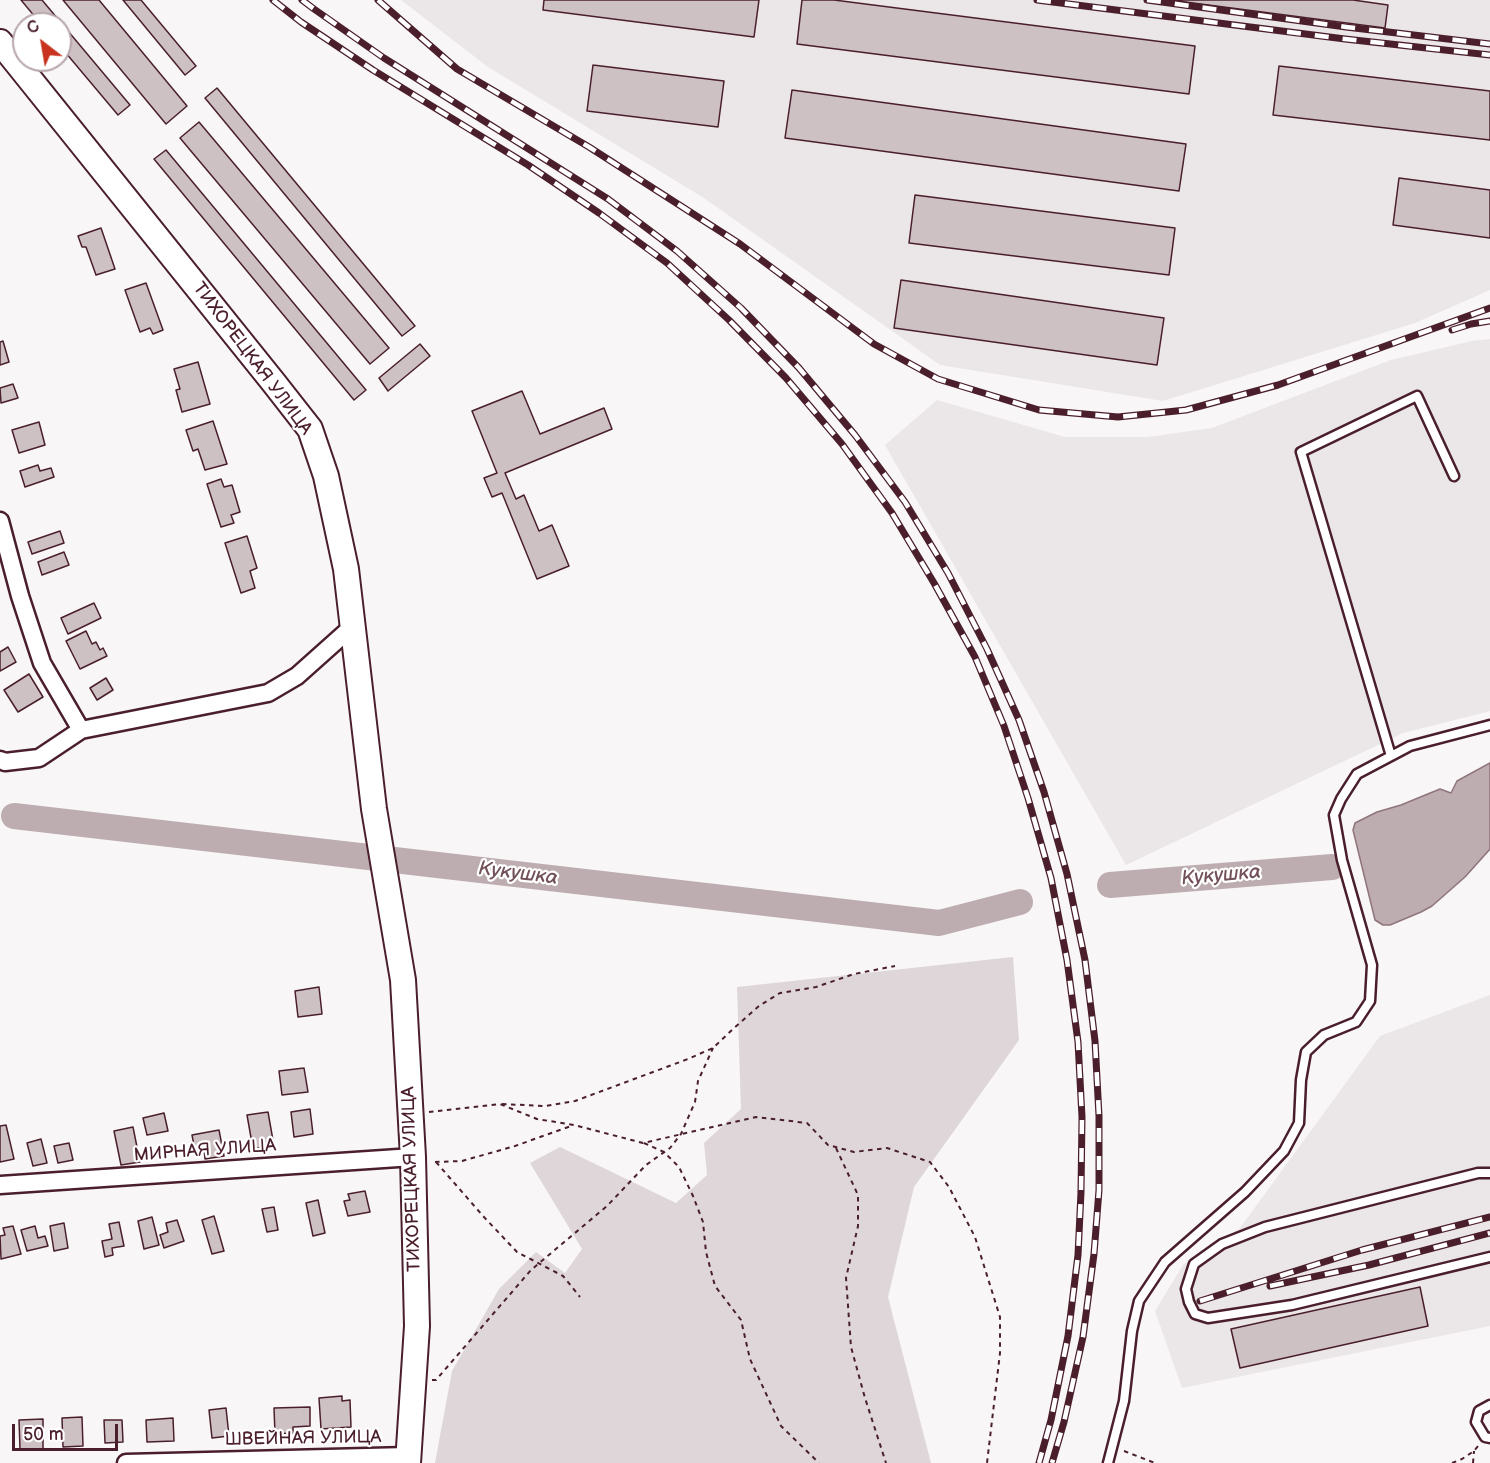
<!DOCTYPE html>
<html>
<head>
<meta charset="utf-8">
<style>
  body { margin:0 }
  #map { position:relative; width:1490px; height:1463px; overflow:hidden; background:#f8f6f7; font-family:"Balsamiq Sans",sans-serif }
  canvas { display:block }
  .north { position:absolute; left:12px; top:12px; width:60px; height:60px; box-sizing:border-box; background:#fff; border:2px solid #b7a5aa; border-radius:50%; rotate:329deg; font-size:16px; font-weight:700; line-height:24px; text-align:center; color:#4a1f2b }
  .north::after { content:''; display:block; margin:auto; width:21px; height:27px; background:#c8321e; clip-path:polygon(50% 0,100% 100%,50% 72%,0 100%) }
  .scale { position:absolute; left:12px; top:1424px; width:106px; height:27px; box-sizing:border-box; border:3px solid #4a1f2b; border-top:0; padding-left:8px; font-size:18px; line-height:21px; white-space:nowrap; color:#4a1f2b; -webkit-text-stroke:4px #fff; paint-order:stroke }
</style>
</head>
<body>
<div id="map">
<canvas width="1490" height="1463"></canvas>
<div class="north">С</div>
<div class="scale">50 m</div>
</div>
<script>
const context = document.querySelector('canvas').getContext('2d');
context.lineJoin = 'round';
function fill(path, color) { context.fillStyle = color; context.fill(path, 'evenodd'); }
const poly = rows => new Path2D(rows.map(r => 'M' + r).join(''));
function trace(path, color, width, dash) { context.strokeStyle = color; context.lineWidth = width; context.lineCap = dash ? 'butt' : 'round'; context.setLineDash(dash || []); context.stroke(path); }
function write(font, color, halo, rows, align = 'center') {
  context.font = font + ' "Balsamiq Sans",sans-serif'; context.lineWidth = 4.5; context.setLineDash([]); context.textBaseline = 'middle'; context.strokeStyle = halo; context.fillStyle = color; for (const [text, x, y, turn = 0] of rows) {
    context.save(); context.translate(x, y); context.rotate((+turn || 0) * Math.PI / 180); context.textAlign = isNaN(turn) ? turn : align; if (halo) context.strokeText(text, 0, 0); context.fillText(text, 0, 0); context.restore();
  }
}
fill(poly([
  [401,0,1490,0,1490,290,1415,323,1163,401,940,365,704,198,488,67],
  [1490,339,1490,711,1403,733,1126,865,885,445,937,400,1065,437,1148,437,1212,428,1391,360,1472,341],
  [1490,995,1490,1326,1182,1388,1155,1311,1183,1265,1240,1228,1380,1036]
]), '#ebe6e8');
fill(poly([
  [1013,957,1019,1040,914,1187,888,1297,931,1463,435,1463,452,1371,499,1289,536,1252,565,1273,582,1249,530,1163,560,1147,676,1203,707,1175,704,1143,741,1109,737,987]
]), '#ded6d9');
const water = poly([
  [1490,763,1490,849,1465,877,1432,906,1421,912,1390,925,1383,925,1375,920,1353,830,1355,823,1377,812,1401,805,1440,789,1451,793,1457,781,1490,763]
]);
fill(water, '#bdadb0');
trace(water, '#8f747b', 1.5);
trace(poly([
  [14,816,939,923,1020,902],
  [1110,885,1332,867]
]), '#bdadb0', 26);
const building = poly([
  [21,0,42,0,130,105,118,115,60,46,60,24,41,24,21,0],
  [63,0,99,0,187,106,166,124,63,0],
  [123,0,141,0,196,66,185,75,123,0],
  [544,0,759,0,754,37,543,10,544,0],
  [802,0,834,0,1195,46,1189,94,797,44,802,0],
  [1170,0,1353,0,1388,5,1385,28,1170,0],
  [593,65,724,81,718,127,587,111,593,65],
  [1279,66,1490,91,1490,140,1273,115,1279,66],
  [217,88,415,326,402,336,205,98,217,88],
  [792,90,1186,144,1179,191,785,138,792,90],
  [199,122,389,348,370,364,180,138,199,122],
  [166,150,366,390,354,400,154,159,166,150],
  [1399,178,1490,190,1490,238,1393,225,1399,178],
  [915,195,1175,228,1169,275,909,243,915,195],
  [101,228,115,269,96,275,86,247,82,247,78,236,101,228],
  [901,280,1164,318,1157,365,894,328,901,280],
  [146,283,163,330,153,334,150,328,140,332,125,290,146,283],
  [3,341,9,362,0,365,0,342,3,341],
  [420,344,430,356,388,391,379,378,420,344],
  [198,362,210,404,182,412,176,390,180,389,174,369,198,362],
  [13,384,18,398,1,403,0,388,13,384],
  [522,391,540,434,604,408,612,429,505,473,516,499,524,495,539,531,552,525,569,566,537,579,502,493,492,497,484,478,497,473,472,411,522,391],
  [213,421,227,464,205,470,198,449,193,451,186,430,213,421],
  [39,422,45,445,19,453,12,430,39,422],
  [38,465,40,471,51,468,54,477,25,487,20,471,38,465],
  [221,479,224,487,232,485,240,512,231,515,234,523,221,527,207,484,221,479],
  [60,531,64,543,32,554,28,542,60,531],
  [247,536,257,568,250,571,255,588,241,593,225,543,247,536],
  [64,552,69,565,42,575,38,562,64,552],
  [94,603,101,618,68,634,61,618,94,603],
  [86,631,92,644,96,642,100,650,103,648,107,656,80,669,66,641,86,631],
  [8,647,16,662,0,671,0,652,8,647],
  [29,674,43,697,18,712,4,690,29,674],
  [106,678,113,690,97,700,90,688,106,678],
  [319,987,322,1014,298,1017,295,991,319,987],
  [304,1068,308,1092,282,1095,279,1071,304,1068],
  [310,1109,313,1134,294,1137,291,1112,310,1109],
  [268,1112,274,1146,253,1149,247,1115,268,1112],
  [164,1113,168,1131,147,1135,143,1118,164,1113],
  [6,1125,14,1159,0,1162,0,1126,6,1125],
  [133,1127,140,1162,121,1165,114,1131,133,1127],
  [219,1130,224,1156,205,1159,204,1149,195,1151,192,1135,219,1130],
  [41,1139,47,1163,33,1166,27,1143,41,1139],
  [69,1143,73,1160,58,1163,54,1146,69,1143],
  [365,1191,370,1212,348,1216,344,1201,350,1200,348,1194,365,1191],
  [318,1200,325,1233,313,1236,306,1203,318,1200],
  [274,1207,278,1230,267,1232,262,1209,274,1207],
  [214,1216,224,1251,212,1254,202,1220,214,1216],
  [152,1217,159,1245,144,1249,138,1221,152,1217],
  [177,1220,184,1241,164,1248,160,1235,168,1232,166,1223,177,1220],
  [119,1222,124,1246,112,1248,113,1255,105,1257,102,1241,112,1239,109,1224,119,1222],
  [64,1223,68,1248,54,1251,50,1226,64,1223],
  [13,1226,21,1254,1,1259,0,1236,5,1235,3,1228,13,1226],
  [35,1226,38,1238,45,1236,48,1246,27,1251,21,1230,35,1226],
  [1420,1287,1428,1326,1240,1368,1231,1329,1420,1287],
  [342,1396,342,1401,350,1400,351,1427,321,1429,319,1398,342,1396],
  [310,1407,310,1426,293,1427,293,1433,275,1434,274,1408,310,1407],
  [226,1408,229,1436,212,1438,209,1410,226,1408],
  [82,1417,83,1446,63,1447,62,1418,82,1417],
  [173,1418,174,1441,147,1442,146,1420,173,1418],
  [43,1419,43,1449,20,1449,19,1420,43,1419],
  [104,1420,122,1420,123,1442,105,1443,104,1420]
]);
fill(building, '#cdc1c4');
trace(building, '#4a1f2b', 1.5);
const lane = poly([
  [1391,756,1301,452,1417,396,1454,476],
  [1490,1173,1478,1173,1265,1227,1222,1244,1194,1264,1186,1289,1189,1302,1195,1314,1208,1318,1292,1305,1490,1257],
  [1490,1405,1479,1411,1476,1422,1485,1437,1490,1438],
  [1108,1463,1124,1401,1132,1331,1139,1301,1165,1262,1245,1192,1284,1151,1299,1123,1301,1080,1306,1052,1324,1035,1356,1022,1370,1001,1372,965,1342,860,1334,815,1341,799,1357,774,1410,746,1490,725]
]);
const street = poly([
  [0,521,20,596,42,663,81,730],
  [0,760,5,762,39,758,81,730,268,693,297,676,353,626],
  [0,1185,413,1157],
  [126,1463,408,1456]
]);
const secondary = poly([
  [0,42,274,383,310,429,326,476,346,569,374,809,403,980,413,1157,417,1326,408,1463]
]);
trace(lane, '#4a1f2b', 13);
trace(street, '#4a1f2b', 21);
trace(secondary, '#4a1f2b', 28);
trace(poly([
  [502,1104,545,1106,575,1101,688,1059,713,1048,734,1028,759,1006,780,993,816,987,854,974,895,966],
  [429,1112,500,1104,537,1119,574,1125,643,1143,756,1117,807,1123,828,1145,854,1152,887,1148,930,1162,949,1187,975,1237,1000,1317,1000,1353,987,1463],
  [644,1143,664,1152,679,1167,693,1196,703,1222,706,1252,715,1286,741,1320,750,1359,781,1426,819,1463],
  [836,1148,858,1195,858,1226,846,1278,851,1347,865,1398,886,1463],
  [435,1162,462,1161,515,1146,571,1126],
  [436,1162,483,1216,517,1252,563,1276,580,1297],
  [432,1380,436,1380,531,1270,607,1206,646,1165,670,1148,681,1134,695,1102,698,1081,713,1048],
  [1124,1451,1155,1463],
  [1452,1463,1462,1459,1474,1451,1478,1446],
  [1473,1463,1474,1451]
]), '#4a1f2b', 2, [4.5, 4.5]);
trace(lane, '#fff', 8);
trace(street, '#fff', 16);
trace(secondary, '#fff', 24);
const rail = poly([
  [273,0,301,22,373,70,528,165,599,213,667,263,729,320,786,378,842,444,892,513,934,583,975,657,1004,726,1028,798,1051,878,1067,960,1078,1042,1082,1117,1081,1192,1078,1255,1068,1336,1051,1420,1039,1463],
  [302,0,314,9,384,58,608,199,677,251,741,308,799,368,855,435,905,502,948,573,987,649,1019,720,1044,792,1067,874,1085,960,1095,1041,1099,1116,1099,1190,1094,1254,1083,1337,1064,1422,1052,1463],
  [378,0,457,69,589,147,740,244,874,344,938,379,1039,410,1118,417,1186,410,1278,385,1490,308],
  [1037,0,1345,39,1490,55],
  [1147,0,1346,27,1490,44],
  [1452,330,1471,324,1490,321],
  [1270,1286,1369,1265,1490,1233],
  [1200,1301,1362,1250,1490,1217]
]);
trace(rail, '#4a1f2b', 7);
trace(rail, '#fff', 4.5, [14]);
write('18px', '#4a1f2b', '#fff', [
  ["ТИХОРЕЦКАЯ УЛИЦА",252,359,53],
  ["МИРНАЯ УЛИЦА",205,1151,-4],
  ["ТИХОРЕЦКАЯ УЛИЦА",412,1179,-92],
  ["ШВЕЙНАЯ УЛИЦА",303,1439,-1]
]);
write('italic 20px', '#72515a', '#fff', [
  ["Кукушка",518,874,7],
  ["Кукушка",1221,876,-5]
]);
</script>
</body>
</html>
